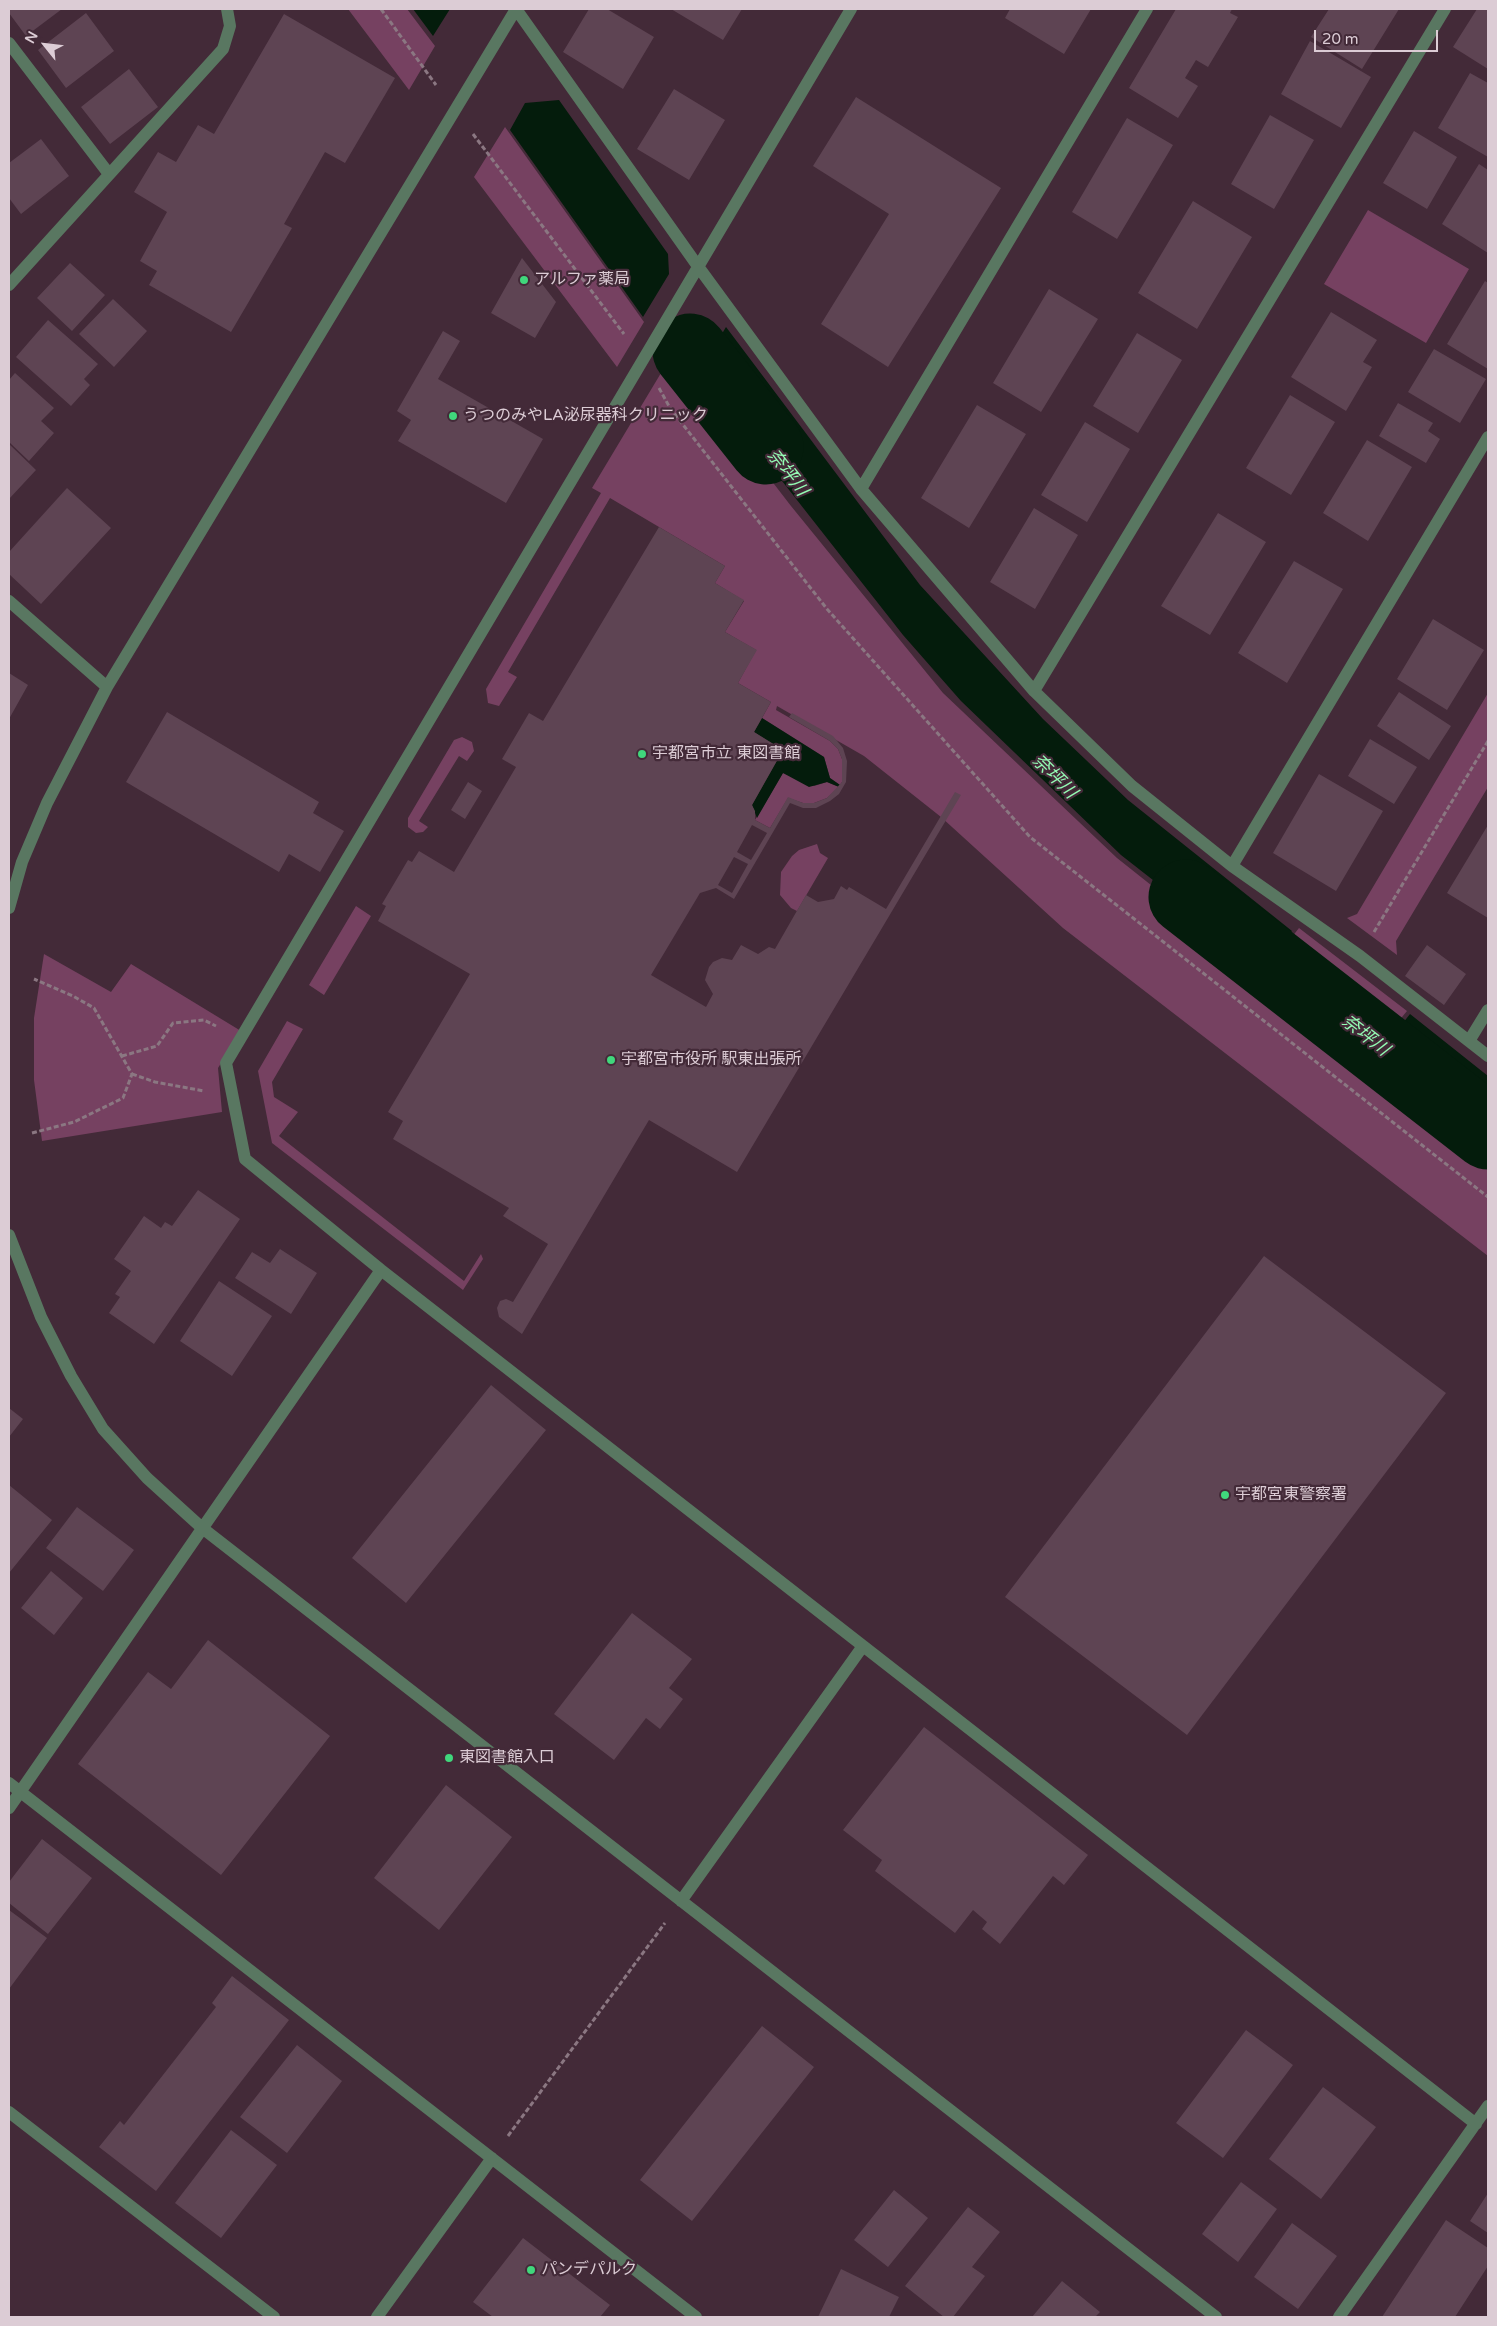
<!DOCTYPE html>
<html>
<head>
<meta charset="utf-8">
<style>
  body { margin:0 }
  #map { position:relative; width:1497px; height:2326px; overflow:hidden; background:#432a38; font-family:"Varela Round",sans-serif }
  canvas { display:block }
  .frame { position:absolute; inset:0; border:10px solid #dcccd5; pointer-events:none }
  .north { position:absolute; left:20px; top:20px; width:50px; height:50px; -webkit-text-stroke:4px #432a38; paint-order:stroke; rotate:299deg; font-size:14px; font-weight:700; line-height:20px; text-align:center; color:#dcccd5 }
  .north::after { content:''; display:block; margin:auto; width:18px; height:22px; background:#dcccd5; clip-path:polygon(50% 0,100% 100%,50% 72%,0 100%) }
  .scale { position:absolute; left:1314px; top:30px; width:124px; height:22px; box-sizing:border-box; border:2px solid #dcccd5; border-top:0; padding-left:6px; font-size:15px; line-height:18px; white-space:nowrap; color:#dcccd5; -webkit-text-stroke:4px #432a38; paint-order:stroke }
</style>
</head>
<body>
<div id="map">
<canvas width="1497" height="2326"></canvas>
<div class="frame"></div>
<div class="north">N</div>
<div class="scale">20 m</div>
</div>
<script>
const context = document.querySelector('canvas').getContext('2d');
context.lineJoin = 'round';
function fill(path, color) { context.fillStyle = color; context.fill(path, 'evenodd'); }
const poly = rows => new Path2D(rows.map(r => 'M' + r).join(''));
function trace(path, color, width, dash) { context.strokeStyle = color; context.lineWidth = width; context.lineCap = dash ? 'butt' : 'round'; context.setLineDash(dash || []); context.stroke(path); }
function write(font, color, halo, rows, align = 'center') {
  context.font = font + ' "Varela Round","Noto Sans JP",sans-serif'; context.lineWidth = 4.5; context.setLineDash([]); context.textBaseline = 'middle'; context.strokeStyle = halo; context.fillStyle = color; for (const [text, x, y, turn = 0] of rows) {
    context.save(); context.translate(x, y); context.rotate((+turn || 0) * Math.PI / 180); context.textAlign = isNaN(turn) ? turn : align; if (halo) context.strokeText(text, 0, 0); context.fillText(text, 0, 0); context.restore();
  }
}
fill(poly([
  [348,9,407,9,435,46,409,90],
  [505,127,644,322,617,367,474,177],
  [1368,210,1469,269,1426,343,1324,284],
  [673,353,791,506,943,693,1117,858,1263,974,1299,928,1407,1011,1365,1062,1488,1156,1488,1256,1063,928,941,817,864,756,777,706,776,710,830,741,838,749,842,759,842,782,840,785,830,778,824,757,762,718,771,702,738,683,756,650,725,632,744,601,715,583,725,566,610,498,508,672,517,677,499,706,488,703,486,689,601,493,592,488],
  [1488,693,1488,787,1396,941,1397,955,1347,918,1357,914],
  [462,737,472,742,474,751,467,761,459,756,419,821,428,827,423,832,416,833,408,827,408,818,454,740],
  [783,773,814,786,827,782,839,787,827,798,814,803,803,803,788,798,770,828,755,820],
  [817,844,820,853,828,858,797,911,791,908,780,895,781,872,792,856,799,850],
  [356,906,371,916,324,995,309,985],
  [44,954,111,992,131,964,241,1031,218,1068,222,1112,42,1141,34,1080,34,1018],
  [287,1021,303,1029,272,1082,274,1097,298,1112,279,1136,464,1281,481,1254,483,1259,463,1290,272,1143,258,1071]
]), '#764161');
fill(poly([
  [413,9,450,9,433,36],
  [559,100,668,254,669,274,643,317,510,130,525,103],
  [726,327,920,585,1043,719,1128,800,1292,931,1264,967,1121,855,961,701,903,635,698,374],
  [762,718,824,757,830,778,840,785,839,787,827,782,809,787,783,773,757,818,752,805,783,750,754,732],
  [1410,1014,1488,1076,1488,1144,1377,1056]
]), '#041c0c');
trace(poly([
  [690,351,766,447],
  [1186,897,1488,1132]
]), '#041c0c', 75);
fill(poly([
  [9,9,62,9,26,36,9,13],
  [589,9,607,9,654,37,623,89,563,52],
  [671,9,742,9,723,40],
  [1010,9,1091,9,1064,54,1005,18],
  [1176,9,1232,9,1230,13,1238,17,1208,67,1196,60,1185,78,1198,86,1178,118,1129,88],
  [1329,9,1399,9,1362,69,1311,37],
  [1477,9,1488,9,1488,69,1453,47],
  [86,13,114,51,66,88,38,50],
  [284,14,395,78,345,163,325,152,284,224,292,228,231,332,149,285,157,271,140,261,167,212,134,192,158,152,176,162,198,125,214,134],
  [1310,41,1371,77,1341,128,1281,94],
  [129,69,158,107,110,144,81,107],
  [1470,73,1488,83,1488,157,1438,128],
  [674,89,725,120,689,180,637,149],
  [856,97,1001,188,888,367,821,324,889,214,813,166],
  [1270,115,1314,140,1274,209,1231,184],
  [1127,118,1173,145,1117,239,1072,212],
  [1414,131,1457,157,1427,209,1383,183],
  [41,139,69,176,21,214,9,198,9,163],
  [1479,164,1488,170,1488,253,1442,224],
  [1193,201,1252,237,1197,329,1138,293],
  [522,258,556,302,535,338,491,313],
  [70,263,105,295,72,331,37,298],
  [1485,281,1488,283,1488,369,1447,344],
  [1049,289,1098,319,1041,412,993,383],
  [113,299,147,331,114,367,79,334],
  [1331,312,1377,340,1363,362,1372,367,1346,411,1291,377],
  [48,320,98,364,84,379,90,385,71,406,16,357],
  [443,331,460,341,438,379,543,439,506,503,398,441,411,420,397,411],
  [1137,333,1182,360,1138,433,1093,406],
  [1434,349,1486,379,1460,423,1408,392],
  [15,373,54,408,41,421,54,433,29,461,9,442,9,380],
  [1290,395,1335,422,1291,495,1246,468],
  [1398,403,1433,423,1428,431,1440,439,1426,463,1379,436],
  [977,405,1026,434,969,528,921,498],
  [1085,422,1130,449,1087,522,1041,495],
  [1367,440,1412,467,1368,541,1323,513],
  [9,444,36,470,9,499],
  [67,488,111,528,41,604,9,574,9,552],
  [1034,508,1078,535,1035,609,990,582],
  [1218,513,1266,542,1210,635,1161,606],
  [659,527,725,566,715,583,744,600,725,632,757,650,738,683,771,702,754,732,783,750,752,805,755,811,755,820,770,828,788,797,803,803,814,803,827,798,842,782,842,759,838,749,830,741,789,717,792,713,833,736,843,748,847,761,846,782,839,794,830,801,816,808,803,808,790,803,734,899,716,888,700,893,651,975,706,1007,713,994,705,980,709,967,713,962,722,958,732,960,741,945,758,954,769,947,775,949,806,895,818,902,834,899,841,886,847,890,849,887,886,909,955,792,961,795,737,1172,649,1120,522,1334,499,1317,497,1308,500,1301,506,1299,513,1302,548,1244,503,1216,509,1208,393,1139,403,1121,388,1112,470,974,378,921,386,906,382,904,408,860,412,862,419,851,454,872,516,767,502,759,529,713,543,721],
  [752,825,767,833,751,860,737,852],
  [734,857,748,864,732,893,718,885],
  [1294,561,1343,589,1287,683,1238,653],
  [1433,619,1484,650,1447,710,1397,679],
  [9,673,28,685,9,719],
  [1399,692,1451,726,1429,760,1377,726],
  [167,712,319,802,313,813,344,831,320,872,289,854,279,872,126,782],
  [1370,739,1417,767,1394,804,1348,776],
  [1319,774,1383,811,1336,891,1273,853],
  [468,782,482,791,465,819,451,810],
  [1488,825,1488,918,1447,893],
  [1427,945,1466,974,1444,1005,1405,976],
  [198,1190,240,1219,154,1344,109,1313,120,1297,115,1294,131,1271,114,1259,144,1216,161,1228,165,1222,172,1226],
  [280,1249,317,1273,291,1314,235,1278,252,1252,270,1263],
  [1264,1256,1446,1393,1187,1735,1005,1597],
  [219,1281,272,1316,232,1376,180,1341],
  [491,1385,546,1430,406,1603,352,1558],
  [9,1408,23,1419,9,1437],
  [9,1485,52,1520,9,1573],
  [77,1507,134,1550,103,1591,46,1548],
  [51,1571,83,1598,54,1635,21,1608],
  [632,1613,692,1659,669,1688,683,1699,660,1729,646,1718,614,1760,554,1714],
  [208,1640,330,1736,221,1875,78,1764,148,1672,171,1689],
  [924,1727,1088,1855,1064,1885,1053,1876,1000,1944,982,1929,987,1922,973,1910,955,1933,875,1871,882,1860,843,1830],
  [446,1785,512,1837,439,1930,374,1878],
  [42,1839,92,1878,48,1934,9,1903,9,1882],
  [9,1910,47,1938,9,1989],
  [232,1976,289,2020,156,2191,99,2147,120,2121,124,2125,216,2007,212,2003],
  [762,2026,814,2067,692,2221,640,2180],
  [1246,2030,1293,2065,1223,2158,1176,2123],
  [297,2045,342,2081,287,2153,240,2117],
  [1323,2087,1376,2127,1321,2199,1269,2159],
  [231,2130,277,2165,221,2238,175,2203],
  [1241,2182,1277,2209,1238,2262,1202,2234],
  [894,2190,928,2218,888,2267,854,2240],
  [1488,2193,1488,2233,1470,2221],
  [968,2207,1000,2232,972,2267,985,2276,953,2317,944,2317,905,2286],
  [1446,2220,1488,2248,1488,2266,1455,2317,1382,2317],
  [1292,2223,1337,2256,1298,2309,1254,2277],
  [523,2238,610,2305,600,2317,493,2317,473,2302],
  [841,2269,899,2297,889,2317,818,2317],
  [1062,2281,1100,2312,1095,2317,1032,2317]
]), '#5e4453');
trace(poly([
  [381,9,436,85],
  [473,134,624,334],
  [659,388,670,408,827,609,1030,837,1488,1197],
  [1374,932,1488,741],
  [122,1056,157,1046,173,1023,204,1020,216,1026],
  [132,1074,155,1082,204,1091],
  [32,1133,74,1122,123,1098,132,1074,94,1008,73,996,34,979],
  [508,2136,665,1923]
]), '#8b7782', 3, [5, 2.5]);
trace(poly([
  [516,9,697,265,861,489,1034,691,1132,786,1232,866,1360,956,1488,1056],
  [851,9,226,1063,245,1159,381,1270,1476,2124],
  [9,43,109,174],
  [9,285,223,49,230,26,227,9],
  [861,489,1147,9],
  [9,601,107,687],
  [1034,691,1445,9],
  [1232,866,1488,437],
  [9,908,22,862,47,803,107,687,516,9],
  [1469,1041,1488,1010],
  [9,1235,41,1317,71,1376,103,1429,147,1478,201,1527,1216,2317],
  [9,1783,696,2317],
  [9,1808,381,1270],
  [681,1901,863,1646],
  [9,2112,274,2317],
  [377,2317,492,2158],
  [1339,2317,1488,2106]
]), '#597761', 12);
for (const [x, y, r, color] of [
  [524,280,5,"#40d77c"],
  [453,416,5,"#40d77c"],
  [642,754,5,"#40d77c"],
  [611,1060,5,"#40d77c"],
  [1225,1495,5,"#40d77c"],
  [449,1758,5,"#40d77c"],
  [531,2270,5,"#40d77c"]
]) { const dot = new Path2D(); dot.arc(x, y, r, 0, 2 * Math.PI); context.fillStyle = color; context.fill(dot); trace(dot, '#432a38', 2); }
write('16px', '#dcccd5', '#432a38', [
  ["アルファ薬局",534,280],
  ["うつのみやLA泌尿器科クリニック",463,416],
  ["宇都宮市立 東図書館",652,754],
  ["宇都宮市役所 駅東出張所",621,1060],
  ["宇都宮東警察署",1235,1495],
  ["東図書館入口",459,1758],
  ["パンデパルク",541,2270]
], 'left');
write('italic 18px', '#94fcb4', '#432a38', [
  ["奈坪川",787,473,52],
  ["奈坪川",1054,777,45],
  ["奈坪川",1365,1036,38]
]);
</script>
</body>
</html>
